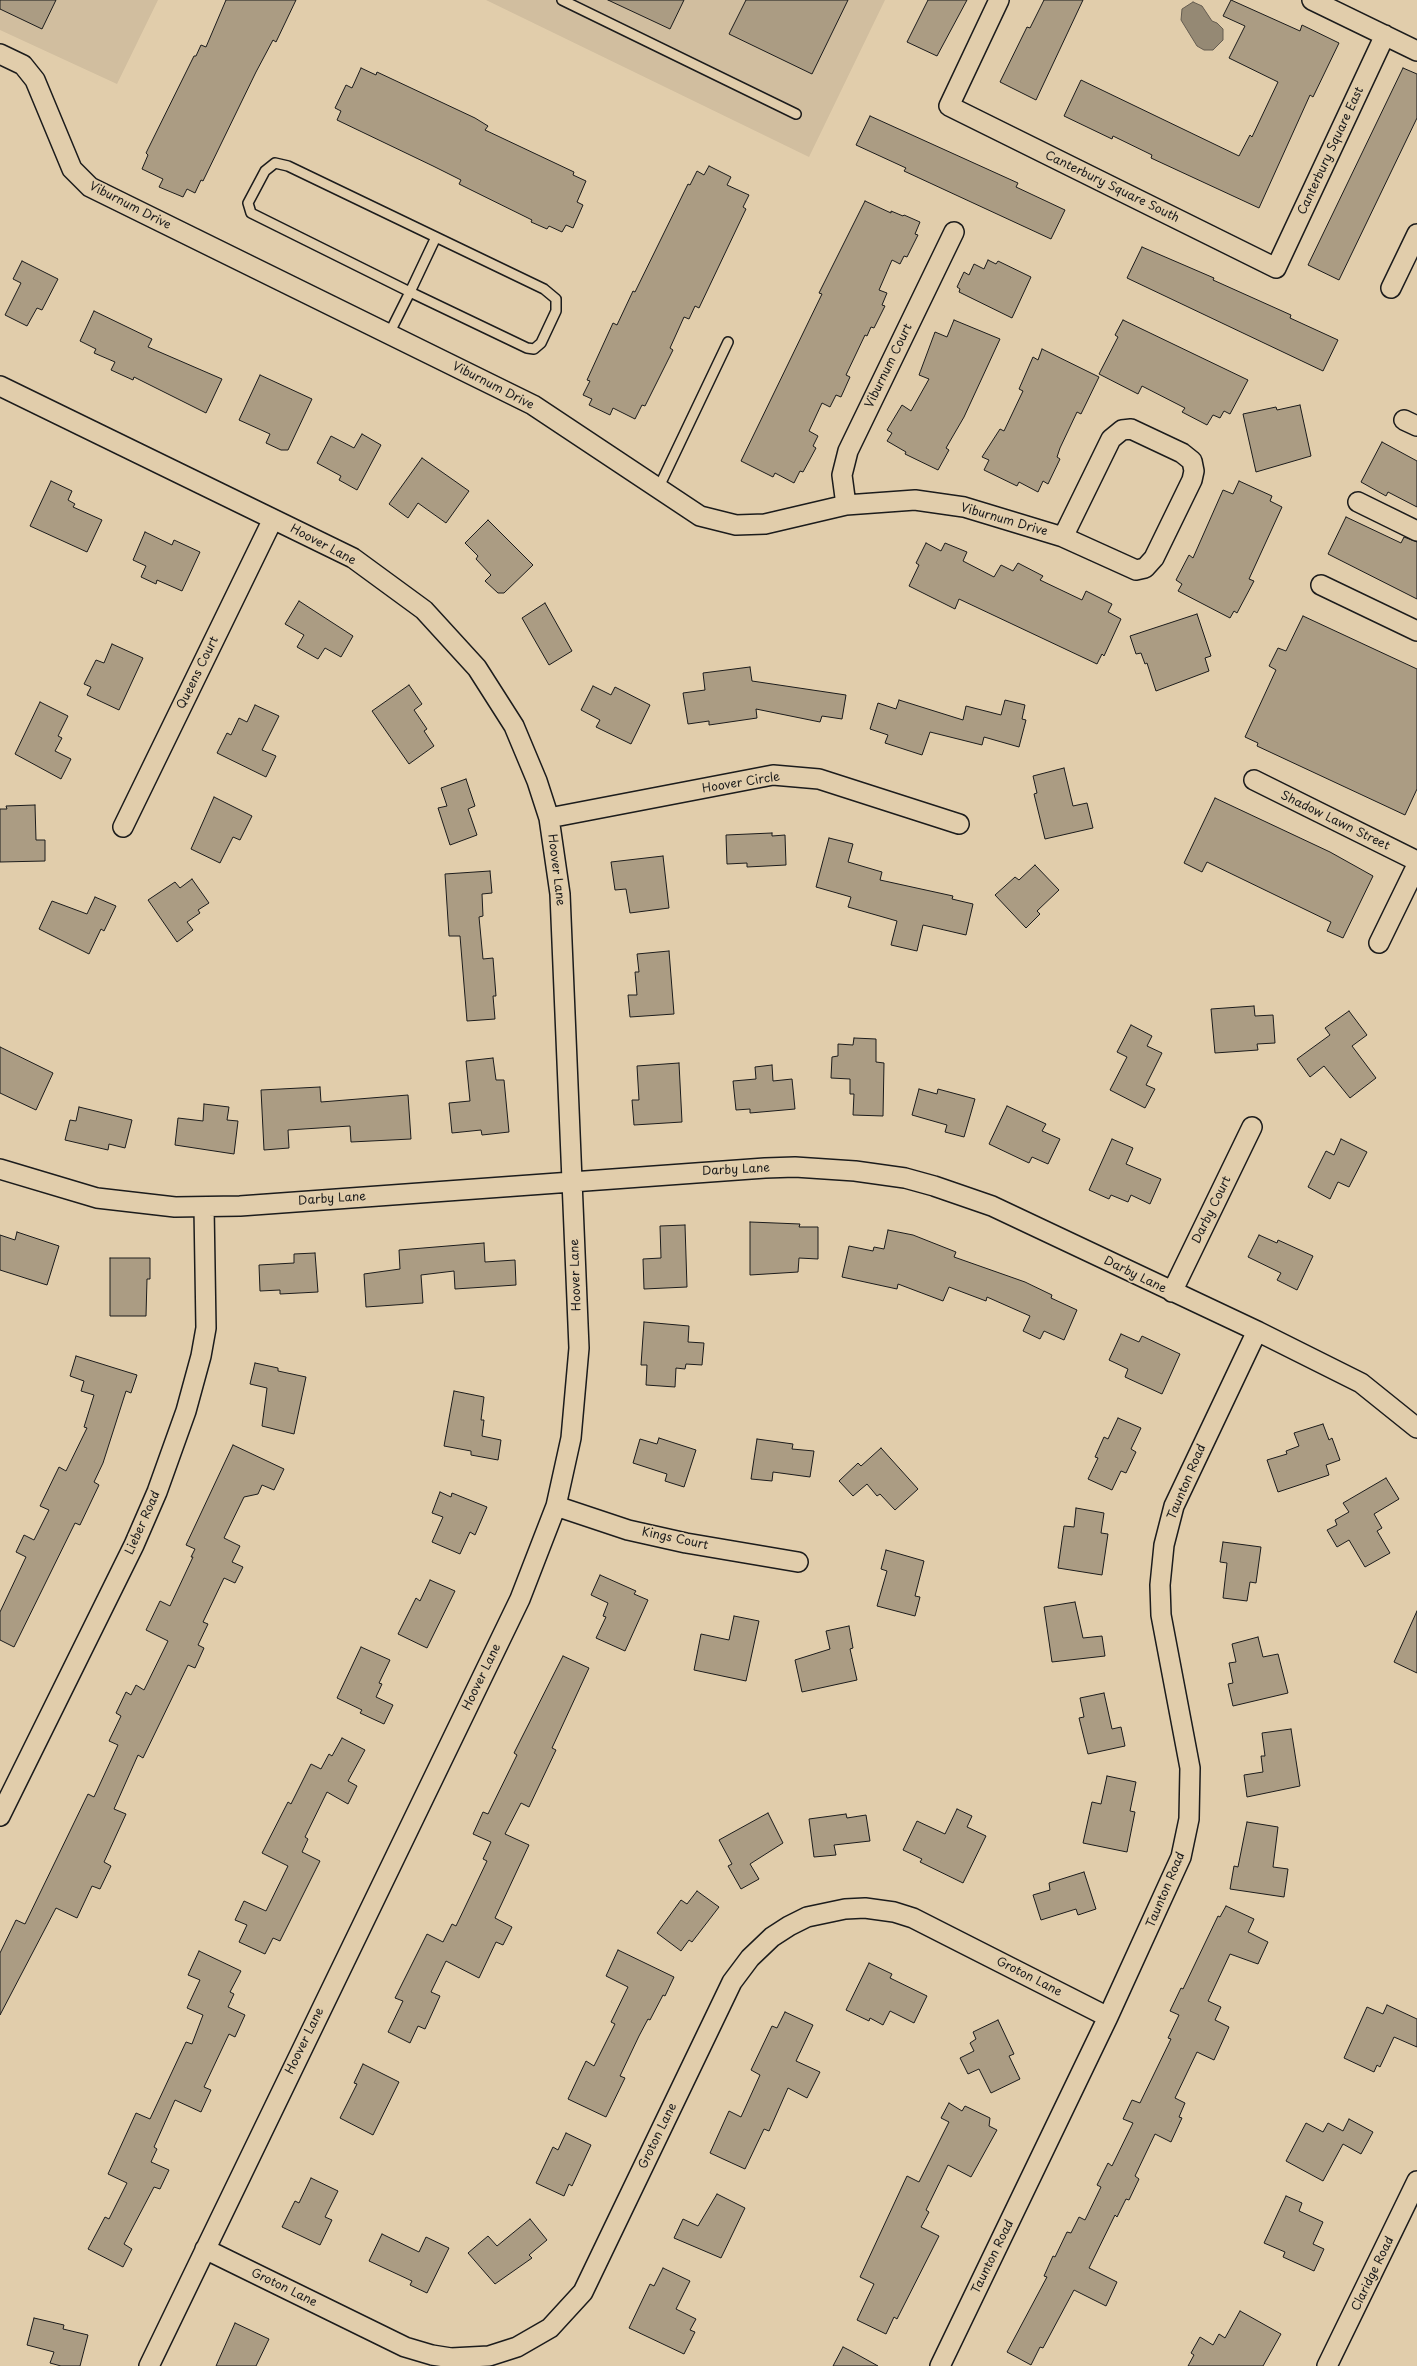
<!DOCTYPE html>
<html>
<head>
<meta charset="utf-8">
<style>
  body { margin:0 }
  canvas { display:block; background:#e1cdab }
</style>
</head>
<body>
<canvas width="1417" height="2366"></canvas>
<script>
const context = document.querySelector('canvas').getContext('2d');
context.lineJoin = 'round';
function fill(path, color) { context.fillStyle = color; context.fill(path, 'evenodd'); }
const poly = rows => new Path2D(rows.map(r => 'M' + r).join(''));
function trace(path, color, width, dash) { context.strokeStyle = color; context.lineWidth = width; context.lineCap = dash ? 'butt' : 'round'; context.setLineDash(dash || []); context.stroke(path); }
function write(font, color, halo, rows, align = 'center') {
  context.font = font + ' "Playpen Sans",sans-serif'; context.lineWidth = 4; context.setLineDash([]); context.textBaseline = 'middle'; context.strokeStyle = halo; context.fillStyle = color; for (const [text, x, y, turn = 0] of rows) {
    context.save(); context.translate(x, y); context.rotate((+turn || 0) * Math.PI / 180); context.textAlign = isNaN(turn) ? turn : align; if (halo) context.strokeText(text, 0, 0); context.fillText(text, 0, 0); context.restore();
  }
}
fill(poly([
  [0,0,158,0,117,84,0,30],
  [486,0,885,0,809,157]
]), '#d1be9f');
const water = poly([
  [1193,2,1202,6,1212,21,1217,23,1223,29,1223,40,1213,50,1204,50,1197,46,1181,20,1182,9,1193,2]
]);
fill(water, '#958974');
trace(water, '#655d51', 1);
const building = poly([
  [0,0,56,0,42,29,0,9,0,0],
  [226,0,296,0,276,42,273,40,256,72,203,181,201,180,195,193,187,189,183,197,159,187,163,179,142,169,148,155,146,153,194,56,196,56,201,45,206,47,226,0],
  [608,0,684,0,670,29,608,0],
  [746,0,848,0,812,74,729,34,746,0],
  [928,0,967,0,937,56,907,42,928,0],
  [1044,0,1083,0,1036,100,1000,82,1027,27,1030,28,1044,0],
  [1231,0,1300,31,1302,25,1339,43,1313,97,1310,95,1259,208,1151,158,1152,155,1113,136,1112,139,1064,116,1081,80,1239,156,1250,135,1252,137,1278,82,1229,58,1245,26,1223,16,1231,0],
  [361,68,376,75,377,72,475,118,488,126,485,130,574,172,573,175,586,181,577,202,583,205,573,228,566,225,562,232,549,226,547,229,531,222,532,220,459,184,461,180,433,166,337,120,341,111,335,108,346,85,352,88,361,68],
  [1403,68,1417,74,1417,118,1339,280,1308,265,1403,68],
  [870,116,1018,183,1016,187,1065,210,1051,239,904,171,906,168,856,145,870,116],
  [709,166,731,177,727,185,749,195,743,207,746,209,699,308,695,306,689,319,684,317,670,348,673,350,645,406,642,405,635,419,613,408,610,415,589,405,592,399,583,395,590,381,587,380,613,323,617,325,633,291,635,292,688,184,690,185,697,171,704,175,709,166],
  [865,201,891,213,891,211,903,216,904,215,920,222,915,234,918,235,907,257,904,256,900,264,892,260,879,290,887,293,882,305,885,306,874,328,871,327,867,336,865,335,846,375,850,377,841,397,836,395,830,407,822,403,809,431,818,436,813,446,816,448,803,472,800,471,794,483,775,473,773,477,741,461,822,294,819,293,865,201],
  [1142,247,1214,278,1213,280,1291,315,1290,318,1338,340,1323,371,1127,278,1142,247],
  [988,260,996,264,998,261,1031,277,1012,318,959,292,960,289,957,287,964,272,969,275,974,264,984,269,988,260],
  [22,261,58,279,42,310,37,308,27,326,5,315,21,283,13,279,22,261],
  [94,311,152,339,148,347,222,379,206,413,134,377,133,380,111,370,115,362,94,353,96,349,80,341,94,311],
  [954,320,1000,339,964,417,946,448,949,450,938,470,905,454,906,452,887,441,892,433,887,430,902,405,911,411,929,379,919,375,935,332,947,337,954,320],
  [1123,320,1248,380,1230,414,1224,411,1220,418,1213,415,1207,425,1182,412,1185,408,1142,386,1138,394,1099,374,1118,337,1115,335,1123,320],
  [1042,349,1099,377,1081,414,1077,412,1060,448,1057,457,1060,459,1048,484,1043,481,1038,492,1019,482,1017,486,984,470,989,460,982,457,1000,429,1004,431,1023,391,1019,389,1033,357,1038,360,1042,349],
  [260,375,312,399,288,450,281,450,266,443,270,434,239,420,260,375],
  [1300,405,1311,456,1256,472,1243,414,1276,407,1277,410,1300,405],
  [362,434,381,445,357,490,339,480,341,476,317,463,331,436,354,448,362,434],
  [1382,442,1417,461,1417,507,1388,492,1386,496,1361,482,1382,442],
  [422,458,469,491,446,523,418,503,408,518,389,504,422,458],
  [51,481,72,491,68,500,75,504,73,507,102,520,87,552,30,526,51,481],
  [1239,481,1272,496,1270,501,1282,507,1249,579,1254,581,1237,613,1234,611,1230,618,1178,591,1182,584,1176,580,1189,555,1193,558,1223,490,1233,494,1239,481],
  [1346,517,1401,543,1404,537,1417,542,1417,599,1328,554,1346,517],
  [488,520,533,565,504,593,498,593,485,581,491,575,476,559,478,556,465,543,488,520],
  [145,532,172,545,174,540,200,552,182,591,157,580,156,584,141,577,146,566,133,560,145,532],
  [926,543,941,551,945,543,967,552,963,561,994,577,1001,565,1013,571,1018,563,1043,576,1040,580,1082,600,1086,591,1112,604,1108,612,1121,619,1104,656,1102,654,1097,664,959,599,955,609,909,586,919,565,916,563,926,543],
  [299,601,353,636,341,657,325,648,318,659,297,647,304,635,285,624,299,601],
  [545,603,572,651,549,665,522,618,545,603],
  [1197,614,1211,656,1205,658,1209,671,1156,691,1147,663,1145,664,1141,653,1136,654,1130,636,1197,614],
  [1303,616,1417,669,1417,789,1405,815,1257,746,1258,743,1245,737,1276,670,1269,666,1278,648,1286,651,1303,616],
  [112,644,143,658,119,710,87,695,91,687,84,684,96,660,104,663,112,644],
  [750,667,752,681,846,695,842,719,822,716,820,722,756,709,757,718,709,725,709,721,688,724,683,693,705,690,703,673,750,667],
  [409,685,422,704,414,710,427,729,424,731,434,746,409,764,372,711,409,685],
  [593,686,611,695,615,687,650,705,631,744,596,727,600,720,581,710,593,686],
  [899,700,963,720,966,706,1001,715,1005,700,1025,705,1022,719,1026,720,1019,747,984,737,982,745,930,732,922,755,885,743,888,735,870,729,878,703,896,709,899,700],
  [40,702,68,716,58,736,62,738,55,751,71,759,61,779,15,754,40,702],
  [255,705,279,716,262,750,276,756,266,777,217,753,227,733,231,735,239,718,247,722,255,705],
  [1064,768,1073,806,1087,803,1093,828,1045,839,1034,794,1037,793,1033,776,1064,768],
  [466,779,475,806,468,809,477,835,450,845,438,808,447,806,441,788,466,779],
  [214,797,252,816,240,840,233,837,220,863,191,849,214,797],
  [1215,798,1330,852,1373,876,1343,938,1327,931,1331,922,1207,862,1202,872,1184,863,1215,798],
  [35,805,36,840,45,840,45,861,0,862,0,809,7,809,6,806,35,805],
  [772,833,772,836,785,835,786,865,747,867,747,863,727,864,726,835,772,833],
  [829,838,853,844,848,862,882,872,880,880,953,896,952,899,973,904,966,935,923,925,917,951,891,945,897,921,848,907,851,897,816,887,829,838],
  [663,856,669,908,630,913,626,889,615,890,611,862,663,856],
  [1035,865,1059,890,1037,911,1040,914,1026,928,995,895,1015,877,1019,880,1035,865],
  [490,871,492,893,482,894,483,916,479,917,483,959,493,958,496,996,493,996,495,1019,467,1021,460,936,449,936,445,874,490,871],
  [192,879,209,903,198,910,200,913,187,922,193,930,177,942,148,900,175,882,180,888,192,879],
  [95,897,116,906,104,931,101,929,89,954,39,929,52,901,87,914,95,897],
  [669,951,674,1014,630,1017,628,995,637,995,635,972,639,972,637,954,669,951],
  [1254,1006,1255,1016,1273,1015,1275,1043,1257,1044,1258,1050,1215,1053,1211,1009,1254,1006],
  [1349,1011,1367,1035,1352,1046,1376,1078,1350,1098,1324,1066,1310,1077,1297,1059,1330,1035,1325,1028,1349,1011],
  [1131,1025,1152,1036,1147,1046,1162,1053,1146,1085,1155,1089,1145,1108,1110,1090,1127,1057,1117,1052,1131,1025],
  [854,1038,876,1039,876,1062,884,1063,883,1116,853,1115,854,1094,850,1094,850,1079,831,1078,832,1057,838,1056,838,1044,853,1045,854,1038],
  [0,1047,53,1073,36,1110,0,1093,0,1047],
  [493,1058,496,1080,504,1080,509,1132,482,1135,481,1130,452,1133,449,1103,470,1101,466,1061,493,1058],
  [679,1063,682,1122,634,1125,632,1100,639,1100,637,1066,679,1063],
  [772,1065,773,1081,792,1079,795,1109,750,1113,750,1109,736,1110,733,1081,756,1079,755,1067,772,1065],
  [320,1087,321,1102,408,1095,411,1139,351,1142,350,1126,288,1130,289,1148,264,1150,261,1090,320,1087],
  [919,1089,937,1094,938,1089,975,1099,964,1137,945,1132,947,1125,912,1115,919,1089],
  [204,1104,229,1107,227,1120,238,1121,234,1154,175,1145,178,1118,203,1121,204,1104],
  [1007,1106,1046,1124,1042,1131,1060,1139,1048,1164,1032,1157,1029,1163,989,1144,1007,1106],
  [79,1107,132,1120,125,1148,109,1144,108,1150,65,1140,70,1120,76,1121,79,1107],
  [1112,1139,1133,1148,1126,1164,1161,1179,1150,1204,1131,1195,1128,1202,1111,1195,1109,1199,1089,1190,1112,1139],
  [1341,1139,1367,1152,1349,1187,1338,1182,1330,1199,1308,1187,1326,1151,1334,1155,1341,1139],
  [750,1222,800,1224,799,1227,818,1227,818,1259,799,1258,798,1272,750,1275,750,1222],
  [685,1225,687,1287,644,1289,643,1259,661,1258,660,1226,685,1225],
  [888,1230,913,1235,956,1252,954,1257,1025,1282,1052,1295,1051,1298,1077,1310,1064,1340,1044,1331,1040,1339,1023,1331,1030,1316,987,1297,986,1301,949,1287,943,1301,898,1284,897,1289,842,1277,849,1246,873,1251,874,1247,884,1249,888,1230],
  [17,1232,59,1246,47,1285,0,1270,0,1235,15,1240,17,1232],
  [1259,1235,1277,1243,1278,1240,1313,1256,1297,1290,1277,1280,1281,1273,1248,1257,1259,1235],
  [484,1243,485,1262,515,1260,516,1285,455,1289,454,1271,421,1275,423,1303,366,1307,364,1274,400,1269,399,1250,484,1243],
  [315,1253,318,1292,280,1294,280,1290,260,1291,259,1265,294,1263,294,1254,315,1253],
  [110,1258,150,1258,150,1279,147,1279,146,1316,110,1316,110,1258],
  [644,1322,689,1326,688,1342,704,1343,702,1365,686,1364,685,1369,676,1368,675,1387,646,1385,647,1365,641,1365,644,1322],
  [1121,1334,1139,1342,1142,1336,1180,1354,1162,1394,1125,1377,1128,1369,1109,1360,1121,1334],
  [76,1356,137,1375,131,1393,126,1391,103,1463,94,1482,99,1485,80,1525,75,1523,14,1647,0,1640,0,1612,26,1557,16,1552,24,1535,34,1540,49,1510,40,1506,59,1467,66,1471,87,1428,84,1427,94,1395,81,1391,84,1381,70,1376,76,1356],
  [255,1363,278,1368,278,1371,306,1377,294,1434,262,1426,267,1388,250,1384,255,1363],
  [454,1391,484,1397,481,1420,484,1420,482,1436,501,1440,498,1460,471,1455,471,1451,444,1446,454,1391],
  [1118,1418,1141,1428,1131,1449,1136,1452,1126,1473,1121,1471,1112,1490,1088,1479,1098,1458,1095,1457,1104,1437,1108,1439,1118,1418],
  [1323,1424,1329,1440,1332,1438,1340,1460,1326,1465,1329,1475,1278,1492,1267,1460,1287,1454,1286,1451,1299,1446,1294,1433,1323,1424],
  [659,1438,696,1450,684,1487,665,1481,667,1474,633,1463,640,1439,657,1444,659,1438],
  [757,1439,793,1444,792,1449,814,1451,810,1477,773,1472,772,1481,751,1479,757,1439],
  [233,1445,284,1469,274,1490,262,1485,258,1494,244,1497,224,1538,240,1546,232,1562,243,1567,235,1583,224,1578,203,1622,208,1624,198,1645,204,1648,195,1668,188,1665,143,1758,138,1755,114,1809,126,1814,104,1862,111,1866,100,1889,92,1886,77,1918,56,1908,0,2015,0,1953,16,1920,25,1924,88,1794,94,1797,118,1745,109,1741,121,1716,116,1713,126,1692,131,1695,136,1685,144,1690,168,1641,146,1630,160,1601,170,1606,193,1557,191,1557,195,1549,186,1545,233,1445],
  [881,1448,918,1489,895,1510,880,1494,877,1496,867,1484,853,1496,839,1481,858,1463,861,1466,881,1448],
  [1386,1478,1399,1499,1374,1514,1382,1528,1377,1531,1390,1553,1365,1567,1349,1540,1337,1547,1327,1530,1337,1525,1335,1520,1349,1512,1343,1503,1386,1478],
  [440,1492,451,1497,452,1493,487,1507,475,1535,470,1532,460,1554,432,1542,443,1517,432,1513,440,1492],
  [1076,1508,1104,1513,1101,1533,1108,1534,1102,1575,1058,1568,1064,1526,1074,1527,1076,1508],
  [1223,1542,1261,1547,1256,1583,1250,1582,1247,1601,1223,1598,1227,1563,1220,1562,1223,1542],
  [886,1550,924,1561,915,1596,920,1597,915,1616,877,1606,887,1571,881,1569,886,1550],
  [600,1575,636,1591,634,1594,648,1600,625,1651,596,1638,606,1617,603,1616,608,1603,591,1595,600,1575],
  [430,1580,455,1591,427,1648,398,1634,416,1598,420,1601,430,1580],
  [1075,1602,1083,1638,1102,1636,1105,1656,1052,1662,1044,1607,1075,1602],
  [1417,1611,1417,1673,1394,1662,1417,1611],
  [734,1616,759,1621,746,1681,694,1670,701,1634,729,1640,734,1616],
  [849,1626,853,1648,850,1649,857,1680,802,1692,795,1660,830,1649,826,1631,849,1626],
  [1258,1637,1263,1657,1278,1654,1288,1693,1233,1706,1228,1684,1233,1683,1229,1663,1236,1662,1232,1644,1258,1637],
  [361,1647,390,1660,379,1683,382,1684,376,1697,393,1705,384,1724,360,1713,362,1710,337,1698,361,1647],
  [563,1656,589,1668,552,1748,556,1750,529,1807,521,1803,505,1834,529,1845,495,1918,512,1927,503,1945,496,1942,479,1978,446,1961,431,1992,440,1996,425,2029,418,2026,410,2043,388,2032,403,2001,395,1998,427,1934,443,1942,452,1924,456,1926,477,1882,487,1861,483,1859,491,1842,473,1834,483,1812,488,1814,517,1755,514,1753,563,1656],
  [1104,1693,1112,1729,1121,1727,1125,1746,1088,1754,1079,1718,1084,1717,1080,1698,1104,1693],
  [1291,1729,1300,1786,1247,1797,1244,1775,1263,1772,1261,1756,1265,1756,1262,1733,1291,1729],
  [342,1738,365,1750,348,1781,357,1786,348,1804,327,1792,305,1837,308,1839,302,1852,320,1861,280,1941,273,1938,265,1954,239,1942,247,1925,235,1920,244,1901,266,1911,288,1866,262,1853,288,1802,291,1804,311,1764,321,1769,329,1754,332,1756,342,1738],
  [1107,1776,1136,1782,1130,1811,1135,1812,1127,1852,1083,1843,1092,1802,1101,1804,1107,1776],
  [957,1809,972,1816,967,1827,986,1836,963,1883,920,1862,922,1859,903,1850,917,1821,945,1834,957,1809],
  [768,1813,783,1843,750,1864,759,1879,741,1889,728,1866,732,1864,719,1840,768,1813],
  [846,1814,847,1818,866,1815,870,1841,834,1845,836,1855,814,1857,809,1819,846,1814],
  [1247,1822,1278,1827,1273,1867,1288,1869,1284,1897,1230,1889,1234,1866,1238,1867,1247,1822],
  [1084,1872,1096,1909,1078,1915,1076,1909,1041,1920,1033,1895,1050,1890,1049,1883,1084,1872],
  [697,1891,719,1907,692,1942,689,1940,681,1951,657,1933,681,1900,687,1904,697,1891],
  [1226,1906,1254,1919,1248,1932,1268,1942,1258,1964,1230,1954,1208,2001,1221,2007,1215,2020,1229,2027,1214,2060,1197,2052,1175,2098,1185,2103,1179,2117,1182,2118,1171,2142,1155,2134,1135,2176,1139,2179,1129,2200,1126,2199,1117,2217,1115,2215,1089,2268,1117,2282,1106,2306,1074,2290,1043,2348,1040,2347,1031,2365,1007,2352,1047,2277,1044,2276,1053,2256,1055,2257,1067,2232,1071,2233,1079,2217,1085,2220,1101,2187,1097,2185,1108,2163,1112,2166,1133,2123,1123,2119,1132,2100,1140,2103,1171,2039,1168,2038,1179,2015,1170,2011,1181,1988,1183,1989,1218,1916,1220,1917,1226,1906],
  [618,1950,674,1977,665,1996,663,1995,650,2020,648,2019,639,2036,620,2076,625,2078,606,2117,568,2099,586,2061,594,2066,615,2024,611,2022,628,1987,606,1976,618,1950],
  [199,1951,241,1971,230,1992,234,1994,228,2007,245,2015,235,2037,229,2034,204,2087,211,2090,201,2112,175,2100,154,2147,157,2149,151,2162,169,2170,160,2189,154,2187,124,2244,132,2249,123,2267,88,2249,105,2217,109,2219,127,2183,108,2174,136,2113,150,2119,186,2042,192,2044,203,2015,187,2008,200,1980,188,1975,199,1951],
  [869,1963,892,1974,890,1978,927,1996,914,2023,890,2011,883,2025,870,2018,869,2021,846,2010,869,1963],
  [1387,2005,1417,2019,1417,2047,1394,2037,1380,2067,1377,2065,1374,2072,1344,2058,1367,2007,1383,2014,1387,2005],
  [785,2012,813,2025,796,2061,820,2072,807,2098,788,2088,769,2131,764,2129,745,2169,710,2153,729,2111,741,2117,760,2075,751,2070,772,2026,777,2028,785,2012],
  [998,2020,1014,2054,1009,2056,1020,2079,991,2093,979,2069,968,2074,960,2058,974,2051,970,2043,976,2039,973,2032,998,2020],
  [363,2064,399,2082,373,2135,340,2118,357,2084,354,2083,363,2064],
  [949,2103,962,2111,965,2106,990,2118,989,2126,997,2130,971,2177,948,2165,926,2210,929,2212,921,2227,939,2236,897,2319,894,2317,886,2334,857,2320,874,2284,860,2277,907,2176,919,2182,949,2122,941,2118,949,2103],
  [1349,2119,1373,2132,1361,2154,1343,2144,1323,2181,1286,2161,1306,2123,1323,2132,1328,2123,1343,2131,1349,2119],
  [566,2133,591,2145,572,2186,569,2184,564,2196,536,2183,553,2147,558,2150,566,2133],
  [311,2178,338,2191,325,2217,332,2220,320,2245,282,2227,295,2201,299,2203,311,2178],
  [717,2194,745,2208,721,2258,674,2238,683,2219,698,2226,717,2194],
  [1286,2196,1302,2203,1299,2211,1323,2222,1313,2244,1324,2249,1314,2271,1283,2257,1285,2252,1264,2243,1286,2196],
  [530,2219,547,2240,529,2255,532,2258,495,2284,468,2253,488,2236,497,2246,530,2219],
  [382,2234,419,2252,426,2237,449,2248,427,2293,410,2285,412,2281,369,2261,382,2234],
  [663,2268,690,2281,676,2309,696,2319,690,2330,695,2332,684,2354,629,2328,650,2284,654,2286,663,2268],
  [1240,2311,1281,2334,1263,2366,1188,2366,1194,2355,1191,2353,1200,2337,1213,2345,1219,2334,1225,2338,1240,2311],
  [34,2318,64,2325,63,2329,88,2335,80,2366,61,2366,50,2363,54,2352,27,2345,34,2318],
  [235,2323,269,2339,256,2366,216,2366,235,2323],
  [843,2347,851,2351,878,2366,833,2366,843,2347]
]);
fill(building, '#ab9c83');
trace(building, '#1c1c1c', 1);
const lane = poly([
  [562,0,796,114],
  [389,334,410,292,251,213,248,203,265,171,275,163,288,166,544,289,556,299,556,311,541,343,534,349,527,348,410,292,436,237],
  [658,489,728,342]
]);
const street = poly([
  [999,0,949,106,1276,268,1385,35],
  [1312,0,1417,51],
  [0,54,23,65,35,80,72,169,90,187,533,405,700,516,736,525,765,524,846,505,915,500,964,507,1063,537],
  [1391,288,1417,234],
  [0,386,353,558,424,610,477,668,514,726,537,781,549,818,560,894,579,1348,571,1438,556,1506,520,1599,149,2366],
  [1404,420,1417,426],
  [1131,429,1182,453,1192,461,1194,471,1192,480,1154,558,1145,568,1136,570,1063,537,1111,439,1122,430,1131,429],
  [1358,502,1417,531],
  [846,505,842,475,848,451,954,232],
  [1321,585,1417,631],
  [1254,780,1417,861],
  [549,818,773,775,819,779,959,824],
  [123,827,273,519],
  [1379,943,1417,865],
  [0,1169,97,1198,175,1207,240,1206,765,1168,795,1167,855,1171,905,1178,934,1186,992,1206,1257,1331,1361,1383,1417,1428],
  [1172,1292,1252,1127],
  [556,1506,628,1530,686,1543,798,1562],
  [0,1816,134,1545,157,1492,186,1411,201,1356,206,1328,204,1207],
  [205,2249,405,2347,432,2355,451,2358,489,2356,517,2347,550,2328,583,2292,732,1982,750,1958,772,1937,789,1926,807,1917,845,1909,865,1908,894,1912,913,1918,1108,2017],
  [940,2366,1108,2017,1181,1857,1189,1819,1190,1768,1161,1615,1160,1585,1164,1545,1174,1506,1257,1331],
  [1327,2366,1417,2181]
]);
trace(lane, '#1c1c1c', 12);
trace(street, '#1c1c1c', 22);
trace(lane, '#e1cdab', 9);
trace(street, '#e1cdab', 19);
write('12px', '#1c1c1c', '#e1cdab', [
  ["Canterbury Square East",1331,151,-65],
  ["Canterbury Square South",1112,187,26],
  ["Viburnum Drive",130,206,27],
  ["Viburnum Court",889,366,-64],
  ["Viburnum Drive",493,386,27],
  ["Viburnum Drive",1004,520,16],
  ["Hoover Lane",323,545,28],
  ["Queens Court",198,673,-64],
  ["Hoover Circle",741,783,-9],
  ["Shadow Lawn Street",1335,821,26],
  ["Hoover Lane",556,870,83],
  ["Darby Lane",736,1170,-3],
  ["Darby Lane",332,1199,-4],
  ["Darby Court",1212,1210,-64],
  ["Hoover Lane",576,1275,-92],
  ["Darby Lane",1135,1275,26],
  ["Taunton Road",1187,1482,-67],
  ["Lieber Road",143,1523,-66],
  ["Kings Court",675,1539,12],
  ["Hoover Lane",482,1677,-64],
  ["Taunton Road",1166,1890,-67],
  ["Groton Lane",1029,1977,27],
  ["Hoover Lane",305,2041,-64],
  ["Groton Lane",658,2136,-64],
  ["Taunton Road",993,2257,-64],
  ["Claridge Road",1373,2274,-64],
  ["Groton Lane",284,2288,26]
]);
</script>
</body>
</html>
